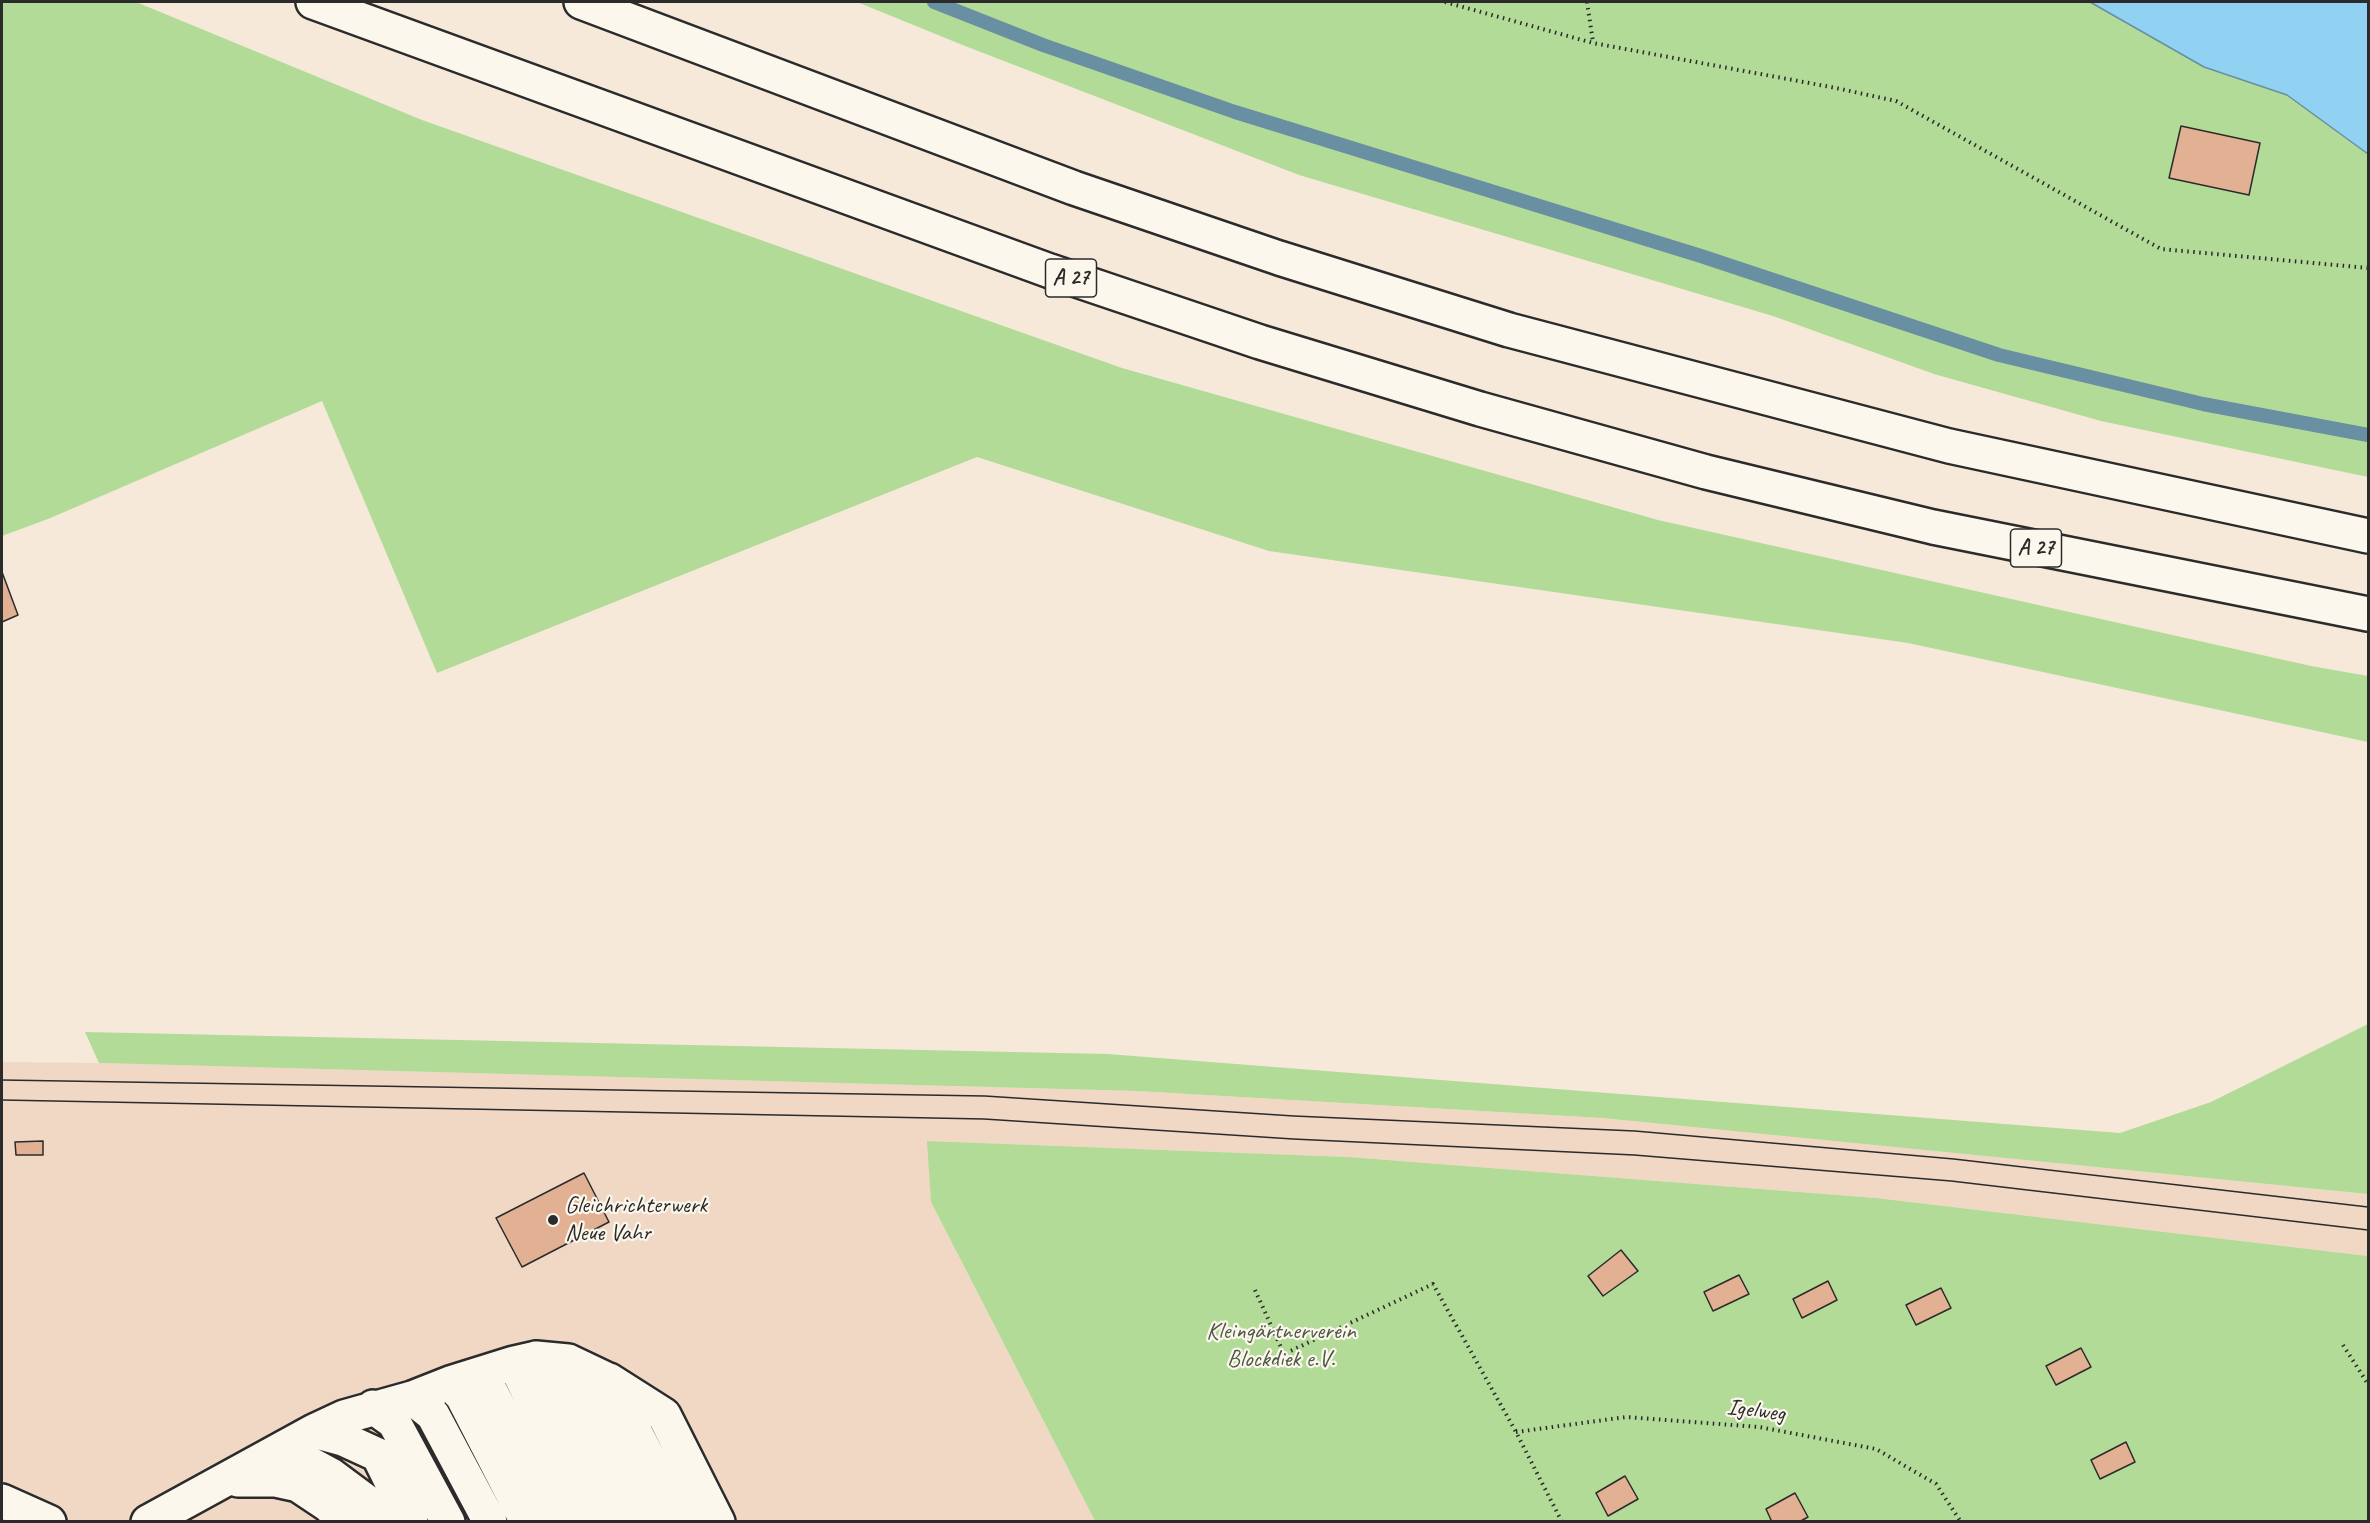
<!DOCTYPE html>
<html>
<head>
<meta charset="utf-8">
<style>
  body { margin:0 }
  #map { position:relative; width:2370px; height:1523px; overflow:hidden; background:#f6e9da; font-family:Caveat,sans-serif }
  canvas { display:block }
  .frame { position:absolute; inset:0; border:3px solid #2b2b2b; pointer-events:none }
</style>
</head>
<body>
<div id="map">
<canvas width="2370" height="1523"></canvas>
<div class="frame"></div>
</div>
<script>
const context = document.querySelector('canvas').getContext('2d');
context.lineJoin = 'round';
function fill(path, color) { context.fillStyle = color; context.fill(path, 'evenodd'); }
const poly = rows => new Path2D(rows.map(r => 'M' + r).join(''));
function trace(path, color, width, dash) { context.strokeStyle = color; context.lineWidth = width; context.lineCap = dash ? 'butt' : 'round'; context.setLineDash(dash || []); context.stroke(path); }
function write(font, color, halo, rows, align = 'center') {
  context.font = font + ' Caveat,sans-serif'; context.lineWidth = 4.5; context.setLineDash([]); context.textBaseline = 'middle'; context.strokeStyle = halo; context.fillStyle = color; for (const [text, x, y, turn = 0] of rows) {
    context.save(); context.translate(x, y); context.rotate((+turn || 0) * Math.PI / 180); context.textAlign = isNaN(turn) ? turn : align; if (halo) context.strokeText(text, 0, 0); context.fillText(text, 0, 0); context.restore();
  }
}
fill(poly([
  [2,1062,99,1063,1137,1091,1602,1118,2368,1194,2368,1256,1876,1198,1349,1157,928,1141,931,1202,1095,1521,2,1522]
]), '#f0d8c5');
fill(poly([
  [2,2,136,2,422,120,1122,368,1658,520,2311,666,2368,676,2368,742,1908,643,1269,551,977,457,437,673,322,401,48,519,2,536],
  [857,2,2368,2,2368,477,2101,421,1934,374,1773,316,1299,175,960,44],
  [2368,1024,2368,1194,1602,1118,1137,1091,99,1063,85,1032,1108,1054,2120,1133,2211,1102],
  [927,1141,1349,1157,1876,1198,2368,1256,2368,1521,1095,1521,931,1202]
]), '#b2db98');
const water = poly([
  [2090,2,2368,2,2368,154,2287,95,2204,67,2090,2]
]);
fill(water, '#91d1f2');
trace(water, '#688fa2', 1.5);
trace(poly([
  [934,2,1043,45,1235,112,1701,256,1999,355,2203,404,2368,435]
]), '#688fa2', 14);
const building = poly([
  [2181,126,2260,143,2249,195,2169,178,2181,126],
  [2,572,18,615,2,622,2,572],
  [43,1141,43,1155,16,1155,15,1142,43,1141],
  [584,1173,609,1222,522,1267,496,1218,584,1173],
  [1621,1250,1638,1271,1603,1296,1588,1276,1621,1250],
  [1739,1275,1749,1294,1713,1311,1704,1292,1739,1275],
  [1828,1281,1837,1300,1802,1318,1793,1299,1828,1281],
  [1941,1288,1951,1308,1916,1325,1906,1305,1941,1288],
  [2081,1348,2091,1367,2056,1385,2046,1366,2081,1348],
  [2126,1442,2135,1462,2100,1479,2091,1460,2126,1442],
  [1625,1476,1638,1499,1608,1516,1596,1493,1625,1476],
  [1795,1493,1808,1517,1799,1522,1772,1522,1766,1509,1795,1493]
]);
fill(building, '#e2b194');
trace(building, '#2b2b2b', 1.5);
const minor = poly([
  [536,1358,623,1522],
  [568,1361,608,1380,682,1522],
  [516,1367,592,1522],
  [609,1380,664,1415,718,1522],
  [450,1383,514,1363,536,1358,568,1361,653,1522],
  [456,1383,486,1382,558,1522],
  [412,1398,433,1415,490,1522],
  [373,1407,394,1422,448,1522],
  [314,1431,344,1417,412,1398,450,1383,462,1396,527,1522],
  [262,1462,287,1457,307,1462,331,1475,370,1504,379,1522],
  [238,1480,275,1480,298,1485,328,1505,346,1522],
  [2,1501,49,1522],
  [148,1522,314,1431,343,1439,378,1455,411,1522]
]);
const highway = poly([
  [313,2,1050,271,1260,342,1480,409,1706,472,1933,527,2368,614],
  [581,2,1074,188,1279,258,1509,330,1949,446,2368,536]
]);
trace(minor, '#2b2b2b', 38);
trace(highway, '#2b2b2b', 38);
trace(poly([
  [1445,2,1593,43,1836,88,1896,101,2161,249,2368,268],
  [1587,2,1593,42],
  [1255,1290,1284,1354,1433,1284,1516,1432,1562,1522],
  [2343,1345,2368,1384],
  [1516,1432,1626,1417,1759,1427,1876,1449,1936,1484,1961,1522]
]), '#2b2b2b', 4, [1.5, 4.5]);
trace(minor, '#fbf7ec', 33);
trace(highway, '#fbf7ec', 33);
trace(poly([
  [2,1080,985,1096,1294,1116,1635,1131,1954,1159,2368,1207],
  [2,1100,984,1119,1293,1139,1634,1155,1951,1181,2368,1230]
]), '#2b2b2b', 1.5);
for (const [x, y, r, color] of [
  [553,1220,6,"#2b2b2b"]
]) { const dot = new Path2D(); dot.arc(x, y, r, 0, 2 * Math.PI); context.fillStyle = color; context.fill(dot); trace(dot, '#fbf7ec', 2); }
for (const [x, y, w] of [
  [1071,278,51],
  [2036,548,51]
]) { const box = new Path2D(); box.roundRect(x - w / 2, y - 19, w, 38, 4.5); context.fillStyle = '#fbf7ec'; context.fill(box); trace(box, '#2b2b2b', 1.5); }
write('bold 22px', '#2b2b2b', null, [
  ["A 27",1071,278],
  ["A 27",2036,548]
]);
write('24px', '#2b2b2b', '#fbf7ec', [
  ["Gleichrichterwerk",565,1206],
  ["Neue Vahr",565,1234]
], 'left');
write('24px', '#4d5746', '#fbf7ec', [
  ["Kleingärtnerverein",1281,1332],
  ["Blockdiek e.V.",1281,1360]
]);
write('24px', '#2b2b2b', '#fbf7ec', [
  ["Igelweg",1756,1411,7]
]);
</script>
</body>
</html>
